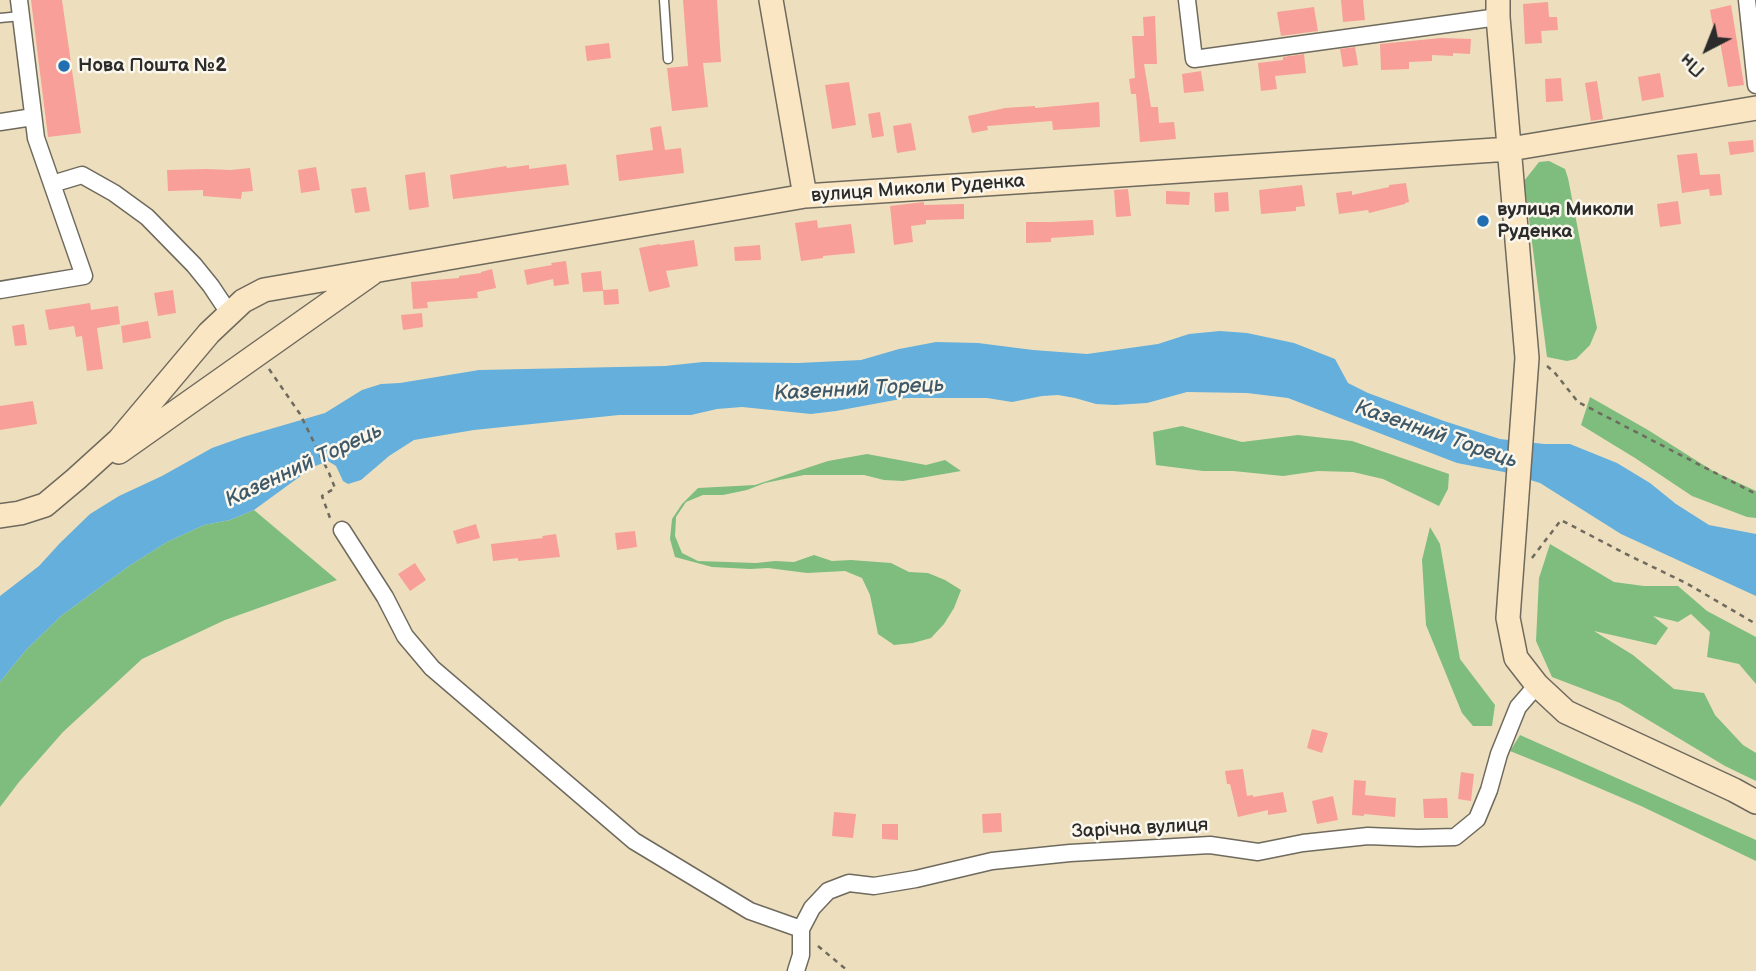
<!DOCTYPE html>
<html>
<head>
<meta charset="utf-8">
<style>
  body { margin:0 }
  #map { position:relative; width:1756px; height:971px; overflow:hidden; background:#eddfbd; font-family:"Balsamiq Sans",sans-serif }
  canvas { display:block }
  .north { position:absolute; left:1672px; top:14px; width:70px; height:70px; -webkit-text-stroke:5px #fbf7ec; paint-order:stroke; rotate:222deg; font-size:19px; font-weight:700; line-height:28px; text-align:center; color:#2b2b2b }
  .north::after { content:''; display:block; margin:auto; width:24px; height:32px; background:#2b2b2b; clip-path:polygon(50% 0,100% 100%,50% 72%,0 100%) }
</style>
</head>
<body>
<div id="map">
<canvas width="1756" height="971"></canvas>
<div class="north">Пн</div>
</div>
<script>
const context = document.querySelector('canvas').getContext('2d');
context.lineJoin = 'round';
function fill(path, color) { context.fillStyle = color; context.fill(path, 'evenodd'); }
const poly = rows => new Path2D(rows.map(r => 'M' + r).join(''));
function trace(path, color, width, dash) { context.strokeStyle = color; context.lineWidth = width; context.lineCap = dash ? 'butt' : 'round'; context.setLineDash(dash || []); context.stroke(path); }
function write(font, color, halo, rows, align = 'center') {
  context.font = font + ' "Balsamiq Sans",sans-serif'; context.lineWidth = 5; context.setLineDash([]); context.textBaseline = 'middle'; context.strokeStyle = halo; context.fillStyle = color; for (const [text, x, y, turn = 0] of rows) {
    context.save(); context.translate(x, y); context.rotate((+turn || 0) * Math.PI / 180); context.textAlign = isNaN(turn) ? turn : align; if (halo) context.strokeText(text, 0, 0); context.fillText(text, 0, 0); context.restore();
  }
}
fill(poly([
  [1549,161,1565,169,1568,178,1597,328,1590,345,1576,359,1567,361,1547,357,1524,181,1539,162],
  [1590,397,1648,430,1713,471,1756,491,1756,518,1747,517,1692,496,1635,458,1581,425],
  [1182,426,1242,442,1298,435,1352,441,1449,474,1448,489,1439,506,1383,479,1353,472,1318,471,1283,476,1233,471,1203,471,1156,465,1153,432],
  [867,454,926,465,945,460,961,471,903,481,884,480,864,475,804,475,765,483,747,490,723,495,703,495,686,502,676,517,675,536,682,553,698,561,756,563,775,561,794,562,814,555,832,561,851,560,891,563,909,572,928,573,945,580,961,590,954,608,944,624,931,638,913,643,894,645,878,634,870,595,862,578,845,571,807,573,768,568,750,569,712,567,675,557,670,539,672,519,682,504,698,488,755,485,828,461],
  [254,510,337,580,225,620,142,659,63,732,19,782,0,807,0,682,26,650,61,616,129,566,167,542,204,525,230,520],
  [1430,527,1440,544,1460,659,1495,705,1492,726,1473,726,1462,713,1426,625,1422,560],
  [1550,544,1614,582,1644,586,1678,586,1707,611,1756,637,1756,684,1739,664,1707,657,1710,632,1691,614,1678,622,1653,616,1668,628,1656,645,1594,631,1633,655,1674,689,1704,693,1715,715,1743,745,1756,753,1756,781,1725,766,1620,703,1552,677,1536,641,1539,578],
  [1520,735,1756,840,1756,861,1641,806,1557,770,1510,751]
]), '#7ebd7e');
fill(poly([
  [1220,331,1247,333,1294,343,1335,359,1348,383,1368,393,1444,421,1500,439,1544,444,1570,444,1617,463,1650,483,1676,504,1709,525,1756,534,1756,596,1621,534,1540,483,1504,472,1457,463,1288,398,1247,393,1187,392,1147,403,1115,405,1096,404,1075,398,1058,395,1042,396,1012,402,987,398,906,398,836,411,811,414,742,407,717,409,691,415,619,415,474,430,414,440,389,456,361,480,348,484,343,481,336,466,328,461,313,467,254,510,230,520,204,525,167,542,129,566,61,616,26,650,0,682,0,596,39,566,60,543,90,514,119,496,162,476,212,448,243,437,325,413,362,390,381,384,400,383,479,370,665,366,703,362,798,363,861,360,899,349,936,342,978,343,1033,350,1087,354,1158,344,1189,334]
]), '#64afdc');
fill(poly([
  [31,0,62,0,81,133,48,137],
  [683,0,717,0,721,62,703,63,708,107,672,111,667,68,688,66],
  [1341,0,1363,0,1365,20,1343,22],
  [1548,2,1549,17,1557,17,1558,30,1541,31,1542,43,1525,44,1523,4],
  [1731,5,1744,85,1728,87,1720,42,1716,43,1710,10],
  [1314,7,1318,31,1281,36,1277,12],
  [1155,16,1157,64,1144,64,1151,107,1158,107,1159,123,1174,122,1176,139,1140,142,1136,94,1131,94,1129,79,1135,78,1132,36,1144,36,1143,17],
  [1441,38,1471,39,1470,54,1453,53,1453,56,1432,55,1432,61,1409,62,1409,69,1381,70,1380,44],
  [609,43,611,58,587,61,585,46],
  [1355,47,1358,65,1343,67,1340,49],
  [1304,54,1306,73,1275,76,1277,89,1261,91,1258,63,1283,60,1283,57],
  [1201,71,1204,91,1184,93,1182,74],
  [1660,73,1664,97,1642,101,1638,77],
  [1561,78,1563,101,1546,102,1545,79],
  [1597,81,1603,119,1591,121,1585,83],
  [849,82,856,125,832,129,825,85],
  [1099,102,1100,127,1053,130,1052,121,987,126,988,130,972,133,968,116,1005,108,1035,106,1035,108],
  [880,112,884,136,872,138,868,114],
  [911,123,916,150,897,153,893,126],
  [661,126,665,150,681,148,684,173,619,181,616,155,653,150,650,128],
  [1753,140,1754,152,1730,155,1728,142],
  [1697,153,1700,175,1720,174,1722,195,1710,196,1709,189,1682,193,1677,155],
  [566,164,569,185,453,199,450,175,506,166,507,168,529,165,529,169],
  [316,167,320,190,301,193,298,170],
  [250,168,253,191,242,192,241,199,203,196,203,190,168,191,167,170,207,169,230,170],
  [425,172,429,207,409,210,405,175],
  [1406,183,1409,202,1405,203,1405,204,1369,213,1368,210,1339,214,1336,193,1352,191,1352,195,1389,187,1389,185],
  [1302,185,1305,206,1296,207,1296,211,1261,214,1259,190],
  [366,187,370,211,355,213,351,189],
  [1128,189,1131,216,1116,217,1114,190],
  [1166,191,1190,192,1189,205,1166,204],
  [1228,192,1229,211,1215,212,1214,193],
  [1678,201,1681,224,1660,227,1657,204],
  [924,202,924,205,964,204,964,219,926,220,926,224,911,226,913,242,894,245,890,206],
  [817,220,818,228,851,224,855,253,823,256,823,258,801,261,795,223],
  [1093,220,1094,235,1051,238,1051,242,1026,243,1026,222,1051,222],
  [694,240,698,266,666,271,670,287,649,292,639,248,660,244,660,245],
  [760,245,761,260,735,261,734,247],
  [566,261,569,284,554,286,553,279,527,285,524,270,552,265,551,263],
  [492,269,496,288,477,292,478,298,427,302,428,308,413,309,411,282,459,278,459,276,481,273,481,272],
  [601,271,603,290,618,289,619,304,604,305,603,291,583,292,581,273],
  [173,290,176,313,158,316,154,293],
  [90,303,91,310,118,306,120,324,97,328,103,369,87,371,82,336,76,337,74,326,49,330,45,310],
  [422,313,423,327,403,330,401,315],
  [148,321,151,338,123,343,121,326],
  [24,324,27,345,15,346,12,326],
  [33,401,37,424,0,430,0,406],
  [476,524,480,538,457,544,453,531],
  [635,531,637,547,617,550,615,533],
  [556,534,560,557,518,561,518,558,493,561,491,544,543,538,542,536],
  [415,563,426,580,410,591,398,574],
  [1312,729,1328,733,1322,753,1307,748],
  [1243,769,1247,796,1253,795,1253,797,1283,792,1287,812,1268,815,1268,810,1238,817,1230,784,1227,784,1225,771],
  [1461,772,1474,774,1471,801,1458,799],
  [1354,780,1366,781,1365,795,1396,798,1395,817,1364,814,1364,816,1352,815],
  [1333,796,1338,820,1317,824,1312,801],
  [1447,798,1448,818,1424,818,1423,799],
  [834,812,856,814,853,838,832,836],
  [1001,813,1002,832,983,833,982,814],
  [882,824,898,824,898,840,882,839]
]), '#f89f99');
const lane = poly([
  [664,0,668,59],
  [0,18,21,16]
]);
const street = poly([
  [19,0,36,138,52,184,82,175,114,193,147,217,194,265,211,286,229,313],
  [1187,0,1194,59,1498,17],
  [1747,0,1756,85],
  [0,122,33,117],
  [0,290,84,276,52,184],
  [342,530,385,597,405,636,432,668,634,841,750,911,801,929],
  [796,971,801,955,801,929,812,908,828,891,849,883,874,886,916,879,992,861,1070,853,1210,845,1258,852,1303,843,1368,836,1418,838,1455,837,1477,819,1489,790,1499,754,1518,707,1537,685]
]);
const secondary = poly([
  [771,0,805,196],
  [1498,0,1498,17,1527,358,1508,618,1516,658,1537,685,1566,712,1734,790,1756,802],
  [119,452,371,274],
  [0,516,20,513,45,505,76,479,119,440,209,333,243,301,264,290,805,196,1510,149,1756,108]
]);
trace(lane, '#6f6a5e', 11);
trace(street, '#6f6a5e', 19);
trace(secondary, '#6f6a5e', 26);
trace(poly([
  [1547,366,1555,373,1578,402,1756,494],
  [269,369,300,414,329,473,335,488,322,496,330,518],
  [1532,558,1561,520,1626,554,1686,583,1756,624],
  [818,946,848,971]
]), '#6f6a5e', 2.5, [5, 5]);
trace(lane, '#fff', 8);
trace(street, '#fff', 16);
trace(secondary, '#fbe6c4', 23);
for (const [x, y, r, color] of [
  [64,66,7,"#1f6fb2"],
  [1483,221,7,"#1f6fb2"]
]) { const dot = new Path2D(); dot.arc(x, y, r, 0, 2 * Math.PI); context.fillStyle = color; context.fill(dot); trace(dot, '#fbf7ec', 2.5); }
write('bold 19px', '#2b2b2b', '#fbf7ec', [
  ["Нова Пошта №2",78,66],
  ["вулиця Миколи",1497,210],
  ["Руденка",1497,232]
], 'left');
write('19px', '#2b2b2b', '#fbf7ec', [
  ["вулиця Миколи Руденка",918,189,-4],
  ["Зарічна вулиця",1140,829,-3]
]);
write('italic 21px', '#3f5969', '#fbf7ec', [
  ["Казенний Торець",859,390,-3],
  ["Казенний Торець",1436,435,19],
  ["Казенний Торець",304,466,-25]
]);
</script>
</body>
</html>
